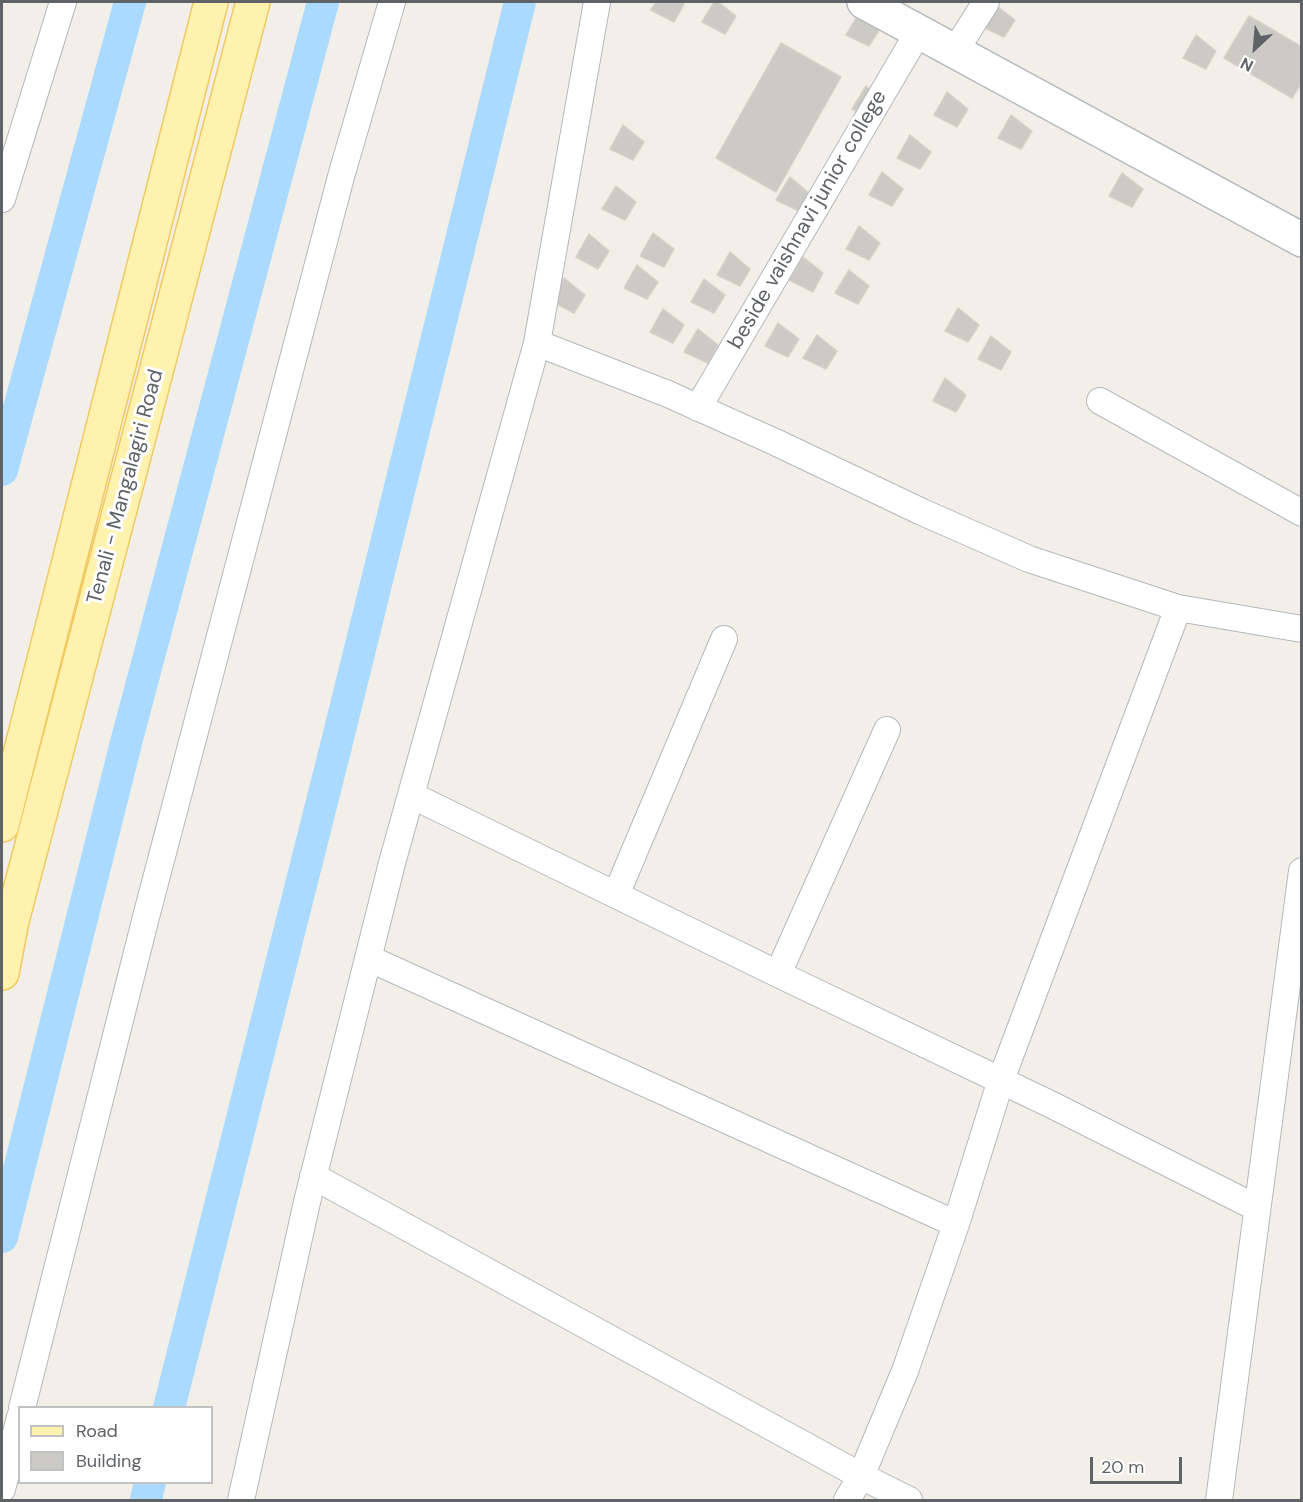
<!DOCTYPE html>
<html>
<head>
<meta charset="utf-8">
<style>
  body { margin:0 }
  #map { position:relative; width:1303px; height:1502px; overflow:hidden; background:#f1efe8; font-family:"DM Sans",sans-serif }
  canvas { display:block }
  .frame { position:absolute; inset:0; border:3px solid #5f6368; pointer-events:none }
  .legend { position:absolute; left:18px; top:1406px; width:195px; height:78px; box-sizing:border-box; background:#fff; border:2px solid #bfc1c3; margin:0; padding:8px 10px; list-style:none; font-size:18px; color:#5f6368 }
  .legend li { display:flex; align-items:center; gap:12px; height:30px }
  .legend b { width:30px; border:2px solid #bfc1c3 }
  .north { position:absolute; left:1225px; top:18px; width:60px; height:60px; -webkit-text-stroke:4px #fff; paint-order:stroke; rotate:206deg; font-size:16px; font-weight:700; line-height:24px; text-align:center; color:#5f6368 }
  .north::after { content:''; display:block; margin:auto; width:21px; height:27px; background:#5f6368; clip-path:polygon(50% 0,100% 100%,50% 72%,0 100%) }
  .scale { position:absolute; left:1090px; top:1457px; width:92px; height:27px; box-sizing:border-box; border:3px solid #5f6368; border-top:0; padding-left:8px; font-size:18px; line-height:21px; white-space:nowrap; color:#5f6368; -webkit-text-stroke:4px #fff; paint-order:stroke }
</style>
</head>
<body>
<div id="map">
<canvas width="1303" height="1502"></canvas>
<div class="frame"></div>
<ul class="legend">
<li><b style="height:8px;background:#fff2af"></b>Road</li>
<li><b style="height:16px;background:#cccac5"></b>Building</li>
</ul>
<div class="north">N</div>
<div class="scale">20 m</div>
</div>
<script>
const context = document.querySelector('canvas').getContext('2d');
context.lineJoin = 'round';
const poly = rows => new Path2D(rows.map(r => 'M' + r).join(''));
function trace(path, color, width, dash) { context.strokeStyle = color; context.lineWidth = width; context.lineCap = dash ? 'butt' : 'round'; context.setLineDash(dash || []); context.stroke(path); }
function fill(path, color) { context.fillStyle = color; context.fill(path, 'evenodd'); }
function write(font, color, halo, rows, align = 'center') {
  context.font = font + ' "DM Sans",sans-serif'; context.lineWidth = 6; context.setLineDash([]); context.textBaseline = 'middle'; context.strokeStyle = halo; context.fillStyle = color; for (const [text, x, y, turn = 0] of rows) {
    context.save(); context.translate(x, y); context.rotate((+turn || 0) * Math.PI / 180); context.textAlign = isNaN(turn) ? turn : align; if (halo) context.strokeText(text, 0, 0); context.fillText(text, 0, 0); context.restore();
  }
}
trace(poly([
  [2,470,130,2],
  [2,1237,127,739,323,2],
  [169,1408,336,746,520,2],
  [146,1500,150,1482]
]), '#aadaff', 32);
const building = poly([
  [656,2,682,2,684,4,674,22,651,10,656,2],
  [714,2,718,2,736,16,725,34,702,22,714,2],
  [994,4,1015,20,1004,37,981,26,994,4],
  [860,12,880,29,869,46,846,35,860,12],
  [1249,16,1302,47,1302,82,1292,98,1224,58,1249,16],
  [1196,35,1216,51,1206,69,1183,58,1196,35],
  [781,43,841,77,776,192,716,158,781,43],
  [866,86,886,103,875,121,852,109,866,86],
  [947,92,968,109,957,127,934,115,947,92],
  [1011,115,1032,131,1021,149,998,138,1011,115],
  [623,125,644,142,633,160,610,149,623,125],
  [910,135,931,152,920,169,897,158,910,135],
  [882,172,903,189,892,206,869,195,882,172],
  [1122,173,1143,189,1132,207,1109,196,1122,173],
  [790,177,810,194,799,211,776,200,790,177],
  [616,186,636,202,625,220,602,209,616,186],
  [859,226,880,243,869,260,846,249,859,226],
  [653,233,674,249,664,267,640,256,653,233],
  [589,234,609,251,598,269,576,257,589,234],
  [730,252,750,269,740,286,717,275,730,252],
  [803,257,823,273,813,292,789,280,803,257],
  [637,265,658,282,647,299,624,288,637,265],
  [849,270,869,286,858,304,835,293,849,270],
  [564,278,585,295,574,313,551,301,564,278],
  [704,279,725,295,714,313,691,302,704,279],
  [958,308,979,325,968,342,945,331,958,308],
  [663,309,684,325,673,343,650,332,663,309],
  [778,323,799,339,788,357,765,346,778,323],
  [698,329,718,345,708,363,684,352,698,329],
  [817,335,837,351,826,369,803,358,817,335],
  [991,336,1011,352,1001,370,978,359,991,336],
  [945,378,966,395,956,412,933,401,945,378]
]);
fill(building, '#cccac5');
trace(building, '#d6d1c6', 1.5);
const street = poly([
  [955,51,986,2],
  [2,199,63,2],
  [537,343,668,394,775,442,922,512,1029,559,1178,608,1302,629],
  [1100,401,1302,513],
  [698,408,919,31],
  [411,795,778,974,1050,1104,1257,1208],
  [616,895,724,639],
  [368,958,956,1224],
  [778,974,887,730],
  [313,1176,861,1476,909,1500],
  [22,1408,146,917,342,173,392,2],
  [2,1489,20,1417],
  [241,1500,307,1202,392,863,537,343,597,2],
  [847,1500,861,1476,905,1371,956,1224,1001,1080,1178,608],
  [1219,1500,1302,871]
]);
const secondary = poly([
  [864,2,1302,240]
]);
const primary = poly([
  [2,825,211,2],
  [2,973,12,921,253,2]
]);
trace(street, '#b5b8bc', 28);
trace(secondary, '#b6babf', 36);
trace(primary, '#f2c960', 36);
trace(street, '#fff', 26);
trace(secondary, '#fff', 33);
trace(primary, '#fff2af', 33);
write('21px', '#5f6368', '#fff', [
  ["beside vaishnavi junior college",808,220,-60],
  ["Tenali - Mangalagiri Road",126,487,-75]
]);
</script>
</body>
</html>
